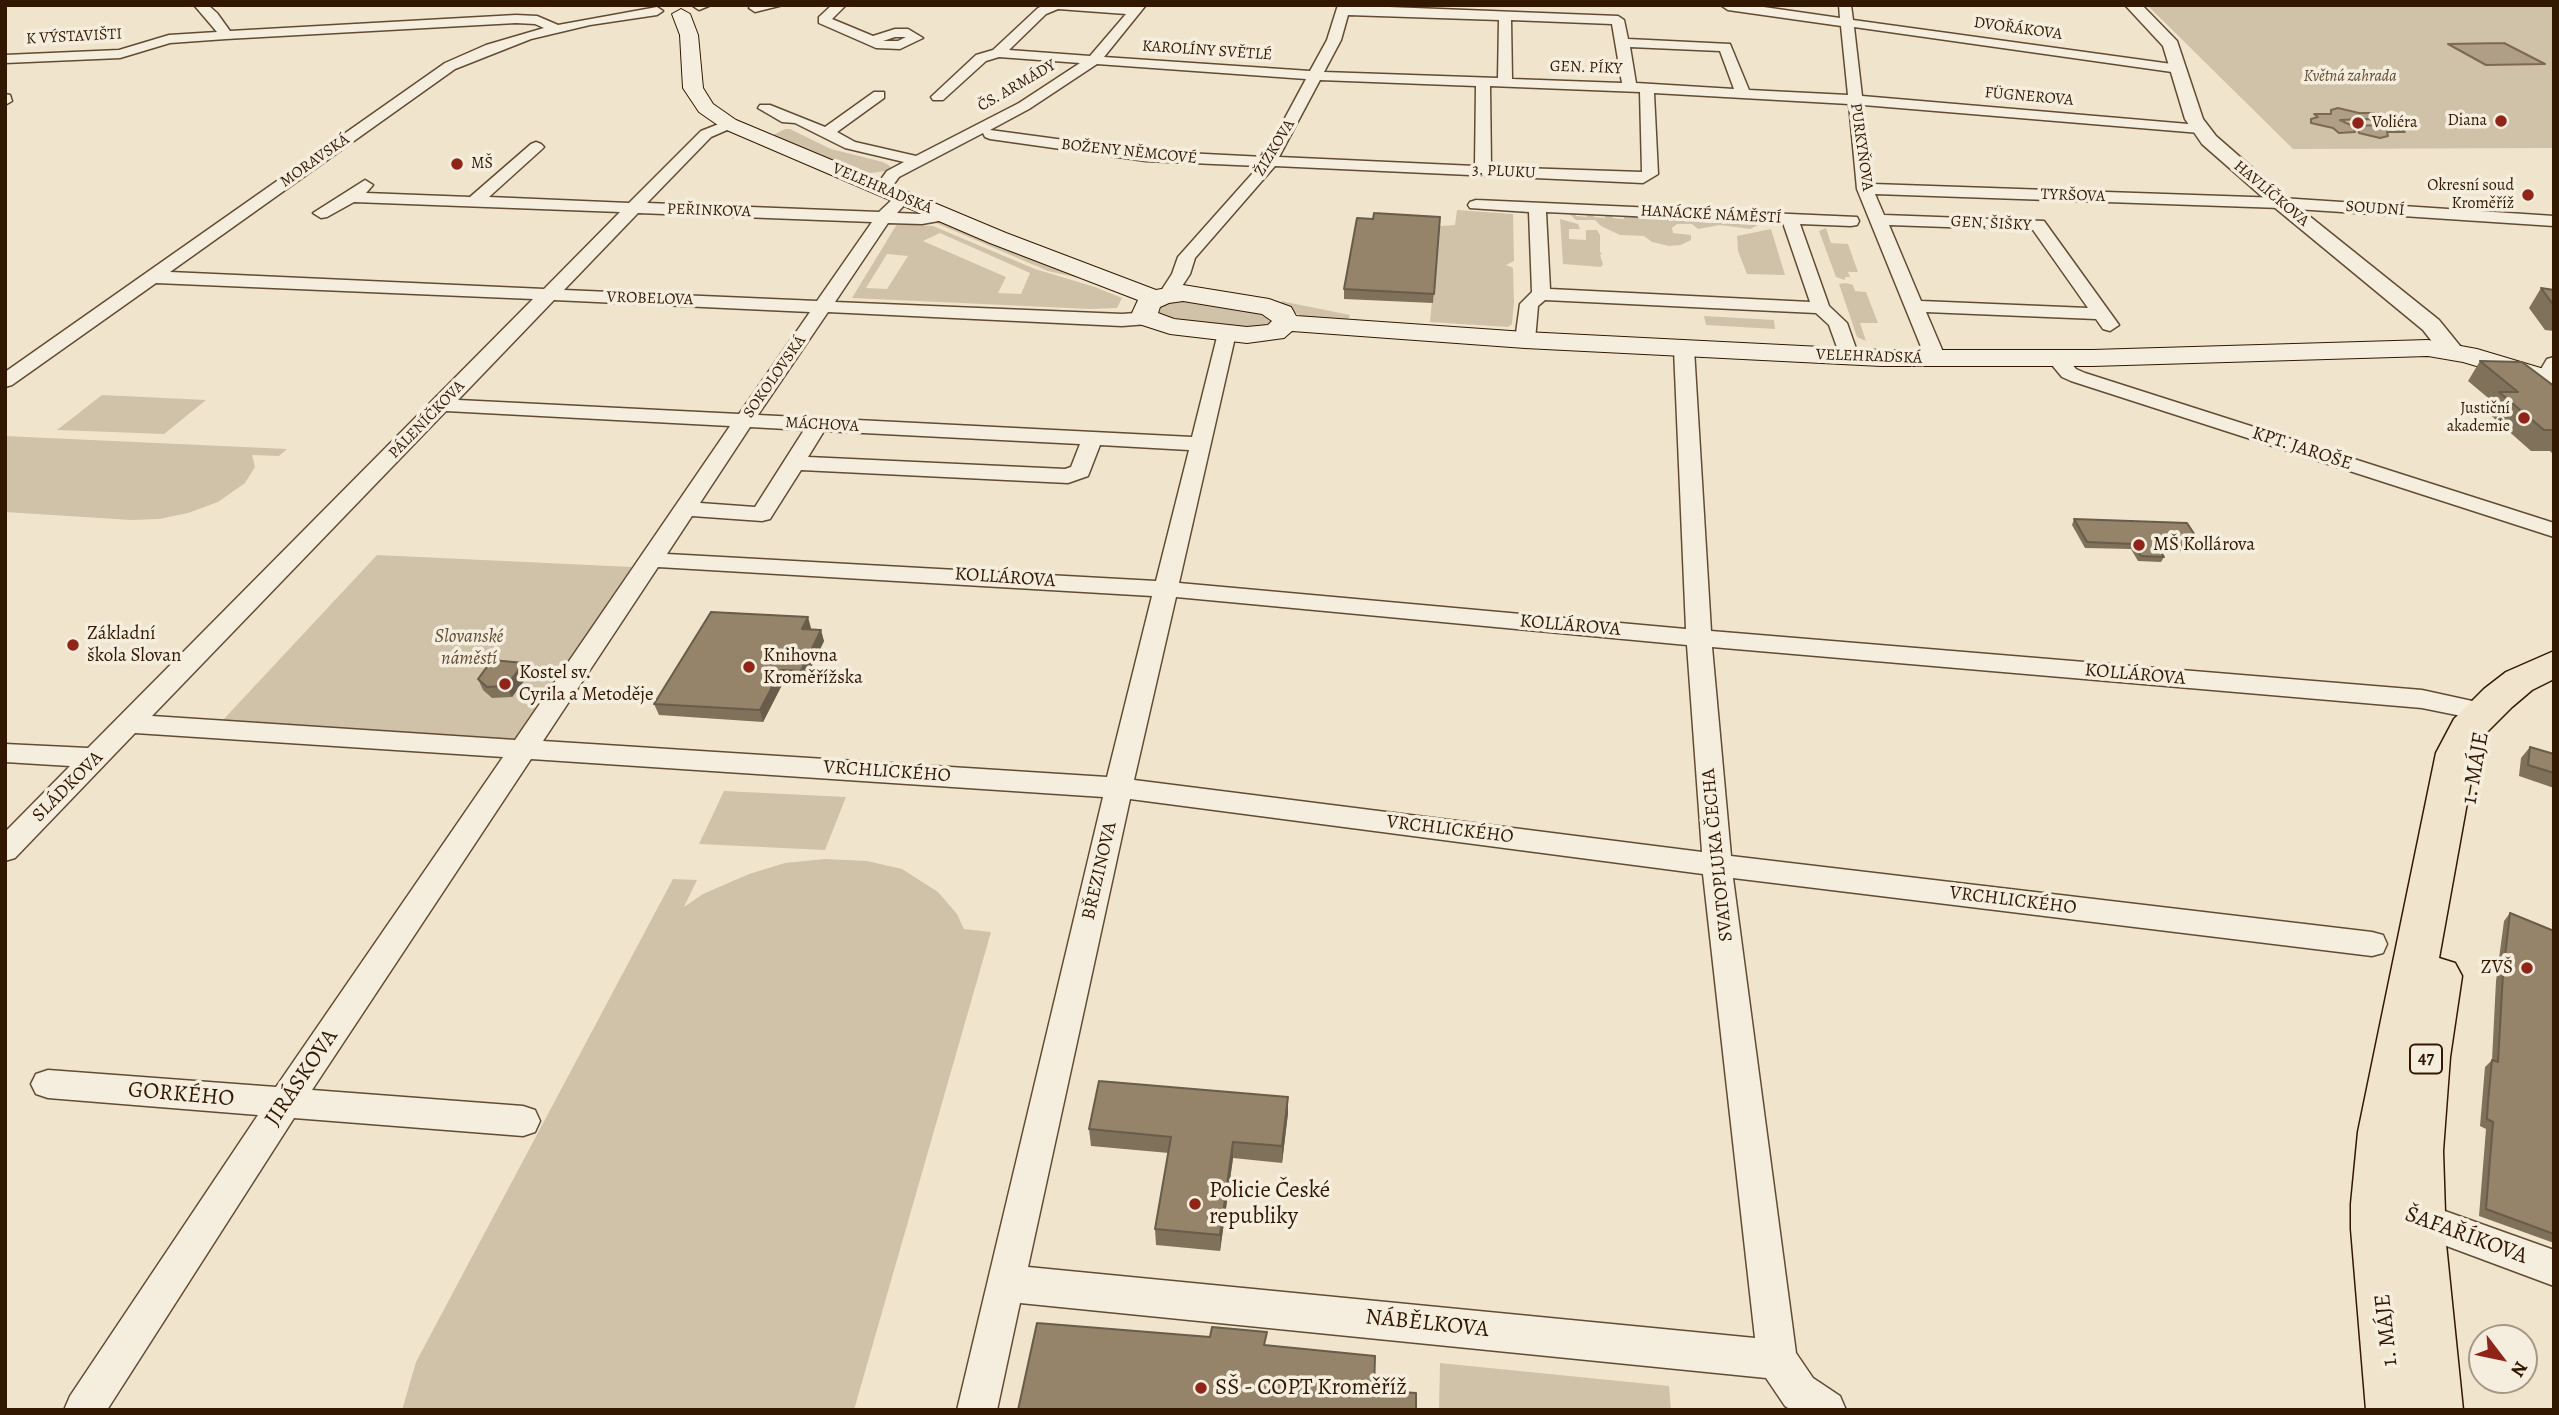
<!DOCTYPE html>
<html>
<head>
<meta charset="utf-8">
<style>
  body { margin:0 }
  #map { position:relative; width:2559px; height:1415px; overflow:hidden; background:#f0e5cc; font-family:Alegreya,serif }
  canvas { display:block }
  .frame { position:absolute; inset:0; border:7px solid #321800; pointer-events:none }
  .north { position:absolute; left:2468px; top:1324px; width:70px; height:70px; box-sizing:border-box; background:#f5eede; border:2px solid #a79885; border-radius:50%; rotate:122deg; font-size:19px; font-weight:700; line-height:28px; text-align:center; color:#321800 }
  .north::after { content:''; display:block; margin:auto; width:24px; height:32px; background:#8f2418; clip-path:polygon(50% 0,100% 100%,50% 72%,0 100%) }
</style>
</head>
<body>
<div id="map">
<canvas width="2559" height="1415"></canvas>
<div class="frame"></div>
<div class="north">N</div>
</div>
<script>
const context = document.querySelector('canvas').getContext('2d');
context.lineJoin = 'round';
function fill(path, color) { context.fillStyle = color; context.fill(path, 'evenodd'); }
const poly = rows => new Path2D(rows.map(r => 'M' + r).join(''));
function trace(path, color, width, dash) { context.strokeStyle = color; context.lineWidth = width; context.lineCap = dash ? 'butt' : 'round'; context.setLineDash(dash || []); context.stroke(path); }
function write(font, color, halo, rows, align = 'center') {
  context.font = font + ' Alegreya,serif'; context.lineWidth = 7; context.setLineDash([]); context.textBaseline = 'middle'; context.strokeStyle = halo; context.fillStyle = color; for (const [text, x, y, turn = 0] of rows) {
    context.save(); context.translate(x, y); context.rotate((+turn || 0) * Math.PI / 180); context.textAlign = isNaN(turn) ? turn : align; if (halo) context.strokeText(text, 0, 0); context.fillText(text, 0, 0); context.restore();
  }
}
fill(poly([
  [2147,5,2554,5,2554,148,2293,149],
  [785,129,790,129,831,149,883,162,890,166,892,170,864,174,771,136],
  [1457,210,1513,214,1514,261,1506,265,1513,268,1514,302,1512,324,1508,327,1430,322,1439,226,1455,225],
  [1567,212,1575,212,1576,216,1587,217,1586,213,1593,213,1594,217,1605,218,1605,214,1612,214,1613,218,1624,219,1624,215,1704,218,1705,223,1716,223,1716,219,1722,219,1723,223,1734,224,1733,220,1741,220,1743,224,1754,225,1754,220,1762,223,1750,229,1720,225,1698,229,1692,224,1677,224,1672,228,1673,233,1691,235,1691,240,1681,245,1669,246,1652,242,1644,236,1620,235,1601,226,1595,220,1576,220],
  [1560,219,1578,224,1580,229,1569,229,1569,239,1586,240,1586,230,1597,230,1600,235,1600,252,1602,254,1600,255,1603,264,1601,267,1563,264],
  [936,223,944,223,1088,280,1048,271],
  [897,224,933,226,1035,269,1095,287,1122,298,1117,308,1091,309,852,298],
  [940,233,1030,273,1021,294,998,293,1006,277,923,241],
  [887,254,908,256,887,289,866,288],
  [1826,228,1831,243,1848,244,1858,272,1848,272,1850,277,1845,277,1845,280,1836,277,1819,231],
  [1771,229,1785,275,1747,274,1738,251,1737,236],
  [1846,283,1853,285,1855,291,1866,292,1878,323,1860,323,1866,341,1857,337,1839,284],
  [1172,298,1265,311,1276,318,1268,329,1174,322,1157,315,1155,307],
  [1281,301,1350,315,1347,322,1303,317,1285,307],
  [1704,316,1774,320,1775,329,1706,325],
  [102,395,206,400,164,434,57,430],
  [5,436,287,449,279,456,252,455,255,467,245,483,218,502,188,513,159,519,131,520,5,512],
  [377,555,632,567,515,739,222,721],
  [724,791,846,797,825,850,699,844],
  [825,859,867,861,902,869,938,892,957,914,964,929,991,932,854,1410,402,1410,416,1362,673,879,697,880,684,907,703,894,749,874,785,863],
  [1440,1363,1669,1386,1671,1410,1439,1410]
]), '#d0c2a9');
const water = poly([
  [2504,43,2545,64,2486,65,2448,44,2504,43],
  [2338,108,2359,113,2378,113,2384,117,2402,120,2407,126,2400,128,2405,132,2387,132,2388,136,2380,138,2359,133,2357,126,2378,125,2369,119,2340,120,2353,126,2355,132,2339,133,2333,128,2311,123,2311,119,2318,117,2314,114,2331,114,2331,110,2338,108]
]);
fill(water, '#af9f87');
trace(water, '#7d6951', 2);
const minor = poly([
  [194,5,208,5,217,13,230,31,516,15,537,16,558,25,657,7,663,11,657,15,590,25,531,39,455,69,170,272,544,289,620,212,354,202,327,217,321,218,313,213,365,180,373,185,366,193,470,197,531,144,536,142,541,144,544,147,541,150,489,197,629,203,701,131,729,120,736,124,734,127,711,137,647,203,879,212,897,195,903,193,911,198,897,213,922,214,944,210,952,215,950,219,922,224,888,223,835,302,1122,314,1148,312,1157,318,1148,324,1122,326,828,312,758,415,1192,437,1218,333,1220,329,1234,329,1236,333,1179,583,1686,629,1674,349,1684,343,1694,349,1711,631,2422,690,2495,706,2499,712,2495,718,2486,721,2422,708,1712,647,1731,856,2372,932,2383,935,2387,944,2383,953,2372,956,1733,878,1796,1353,1813,1378,1840,1396,1846,1410,1791,1410,1785,1406,1766,1378,1020,1303,997,1410,957,1410,1103,797,531,759,312,1090,523,1106,535,1110,540,1121,535,1132,523,1136,294,1118,107,1410,64,1410,70,1396,258,1115,48,1098,36,1094,31,1084,36,1074,48,1070,276,1087,503,757,135,733,15,858,5,861,5,832,70,766,5,762,5,744,88,748,533,299,156,283,12,385,5,387,5,372,445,63,486,45,544,28,535,24,516,23,226,39,170,43,120,58,5,63,5,55,119,50,169,35,217,32,194,5],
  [638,213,872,222,817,301,564,290,638,213],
  [554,300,810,312,739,414,458,400,554,300],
  [446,411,730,426,515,740,152,716,446,411],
  [750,427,804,430,755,507,700,503,750,427],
  [824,431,1080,444,1071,467,1065,469,808,457,824,431],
  [1100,445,1189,450,1156,581,667,554,692,516,762,521,770,519,801,470,1068,483,1088,476,1100,445],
  [658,567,1152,596,1107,777,543,741,658,567],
  [1176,597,1687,645,1702,852,1134,780,1176,597],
  [1130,799,1703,874,1755,1338,1028,1267,1130,799],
  [711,5,699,10,693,6,693,5,711,5],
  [751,5,783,5,755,12,749,8,751,5],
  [832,5,846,5,832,19,873,36,895,29,908,29,923,38,900,49,876,48,819,23,819,17,832,5],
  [895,37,906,37,898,41,883,41,895,37],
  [1045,5,1146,5,1104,57,1310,71,1327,40,1338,5,1618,16,1624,20,1628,39,1730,44,1749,90,1848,95,1841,26,1728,10,1722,6,1750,5,1840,18,1839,5,1851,5,1853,20,2179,65,2186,69,2179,73,1854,27,1862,96,2200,125,2207,129,2200,133,1863,105,1873,184,2281,198,2554,216,2554,226,2281,208,1875,194,1884,215,2044,221,2119,325,2110,331,2103,329,2096,319,1926,312,1946,359,1936,365,1926,359,1857,189,1849,104,1654,93,1658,174,1643,183,1275,166,1195,258,1190,274,1177,294,1168,299,1159,294,1172,274,1178,257,1259,166,1146,161,990,139,985,137,983,133,899,177,888,192,882,194,874,189,887,171,904,162,845,148,795,123,782,122,758,108,760,105,770,105,825,127,874,92,884,92,884,98,837,132,855,142,916,156,1019,103,1080,63,999,57,986,61,943,100,933,100,931,97,976,55,993,50,1038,8,1045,5],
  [1058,9,1126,14,1090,56,1009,50,1046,14,1058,9],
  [1348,15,1499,20,1498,78,1324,72,1341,40,1348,15],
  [1511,20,1612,24,1622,83,1512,79,1511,20],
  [1630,47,1720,51,1734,89,1636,83,1630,47],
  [1097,64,1306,79,1264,157,1146,151,990,130,1029,109,1097,64],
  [1320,80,1476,86,1475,166,1279,157,1320,80],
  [1490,86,1640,92,1642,172,1491,167,1490,86],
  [1889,225,2033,230,2088,308,1921,301,1889,225],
  [5,94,10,95,12,101,5,105,5,94],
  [1476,200,1857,217,1859,221,1857,225,1851,226,1800,224,1829,306,1847,323,1859,357,1856,361,1842,361,1829,325,1816,313,1545,300,1538,306,1535,340,1525,346,1518,344,1515,340,1520,304,1532,292,1529,212,1470,208,1468,205,1470,202,1476,200],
  [1546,212,1783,223,1810,302,1550,289,1546,212],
  [2057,353,2064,355,2076,369,2085,373,2554,523,2554,537,2071,381,2062,377,2047,359,2057,353],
  [2554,357,2554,379,2547,377,2541,369,2547,359,2554,357],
  [2414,1200,2554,1250,2554,1286,2401,1229,2396,1217,2401,1205,2414,1200]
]);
const tertiary = poly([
  [2125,5,2142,5,2177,41,2203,119,2216,136,2288,199,2439,320,2465,352,2462,357,2453,359,2444,357,2423,330,2274,207,2202,144,2185,119,2163,46,2125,5]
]);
const secondary = poly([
  [681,9,690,14,698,35,703,88,713,104,736,120,1006,233,1156,290,1183,285,1269,299,1291,307,1296,316,1525,332,1881,350,2092,350,2428,340,2477,349,2554,372,2554,389,2463,362,2428,356,2092,366,1881,366,1525,348,1292,331,1284,338,1247,343,1170,334,1139,324,1132,313,1138,300,990,243,722,128,699,112,683,88,680,35,672,14,681,9],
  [1183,301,1262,314,1272,321,1268,325,1247,327,1174,319,1158,313,1160,307,1169,303,1183,301]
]);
const primary = poly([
  [2554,651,2554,679,2532,690,2512,707,2484,735,2476,753,2439,958,2455,963,2462,976,2450,1057,2443,1151,2446,1244,2463,1410,2366,1410,2351,1229,2351,1204,2358,1132,2436,753,2454,719,2484,689,2506,672,2554,651]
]);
trace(minor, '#624b33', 3);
trace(tertiary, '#624b33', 3);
trace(secondary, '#321800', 2);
trace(primary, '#321800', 3);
fill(minor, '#f5eede');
fill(tertiary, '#f5eede');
fill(secondary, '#f5eede');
fill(primary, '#f0e5cc');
fill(poly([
  [1440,217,1433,303,1344,299,1344,289,1373,219],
  [2541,288,2554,290,2554,331,2545,330,2529,308],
  [2480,361,2554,386,2554,455,2550,451,2531,451,2487,412,2493,402,2468,381],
  [2074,519,2202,546,2199,552,2160,550,2164,557,2161,562,2138,561,2131,549,2085,548,2072,525],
  [811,628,810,629,824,641,804,682,784,681,763,722,659,715,654,704],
  [529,674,512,697,492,698,483,690,478,679],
  [2530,747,2554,754,2554,788,2519,776,2521,758],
  [2510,913,2554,931,2554,1243,2479,1216,2486,1129,2480,1126,2485,1067,2492,1060,2496,981,2504,921],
  [1288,1097,1288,1113,1282,1163,1233,1158,1220,1251,1156,1245,1155,1229,1169,1153,1091,1146,1089,1129]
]), '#80715b');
fill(poly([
  [808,617,811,628,805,640,802,629],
  [821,630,824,641,804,682,801,671],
  [524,663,529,674,512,697,506,686],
  [781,670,784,681,763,722,760,710],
  [1288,1097,1288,1113,1282,1163,1282,1146],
  [1233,1142,1233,1158,1220,1251,1220,1235]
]), '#685c4a');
const building = poly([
  [1374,213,1440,217,1434,294,1344,289,1357,218,1373,219,1374,213],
  [2541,288,2554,290,2554,306,2541,288],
  [2480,361,2522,362,2554,386,2554,430,2544,430,2499,392,2518,392,2480,361],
  [2074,519,2187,523,2202,546,2156,544,2164,557,2141,556,2133,544,2087,542,2074,519],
  [711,612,808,617,802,629,821,630,801,671,781,670,760,710,654,704,711,612],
  [492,660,524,663,506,686,487,687,478,679,492,660],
  [2530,747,2554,754,2554,773,2528,765,2530,747],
  [2510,913,2554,931,2554,1234,2486,1209,2493,1122,2487,1119,2488,1102,2492,1060,2498,1062,2503,973,2510,913],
  [1099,1081,1288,1097,1282,1146,1233,1142,1220,1235,1155,1229,1171,1137,1089,1129,1099,1081],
  [1037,1323,1210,1337,1212,1327,1267,1332,1264,1345,1375,1356,1374,1390,1416,1393,1416,1410,1018,1410,1037,1323]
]);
fill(building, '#95836a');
trace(building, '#685c4a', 2);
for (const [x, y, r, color] of [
  [2501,121,7,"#8f2418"],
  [2358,123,7,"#8f2418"],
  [457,164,7,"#8f2418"],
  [2528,195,7,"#8f2418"],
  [2524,418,7,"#8f2418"],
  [2139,545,7,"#8f2418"],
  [73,645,7,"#8f2418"],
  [749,667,7,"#8f2418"],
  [505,684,7,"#8f2418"],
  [2527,968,7,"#8f2418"],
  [1195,1204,7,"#8f2418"],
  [1201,1388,7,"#8f2418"]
]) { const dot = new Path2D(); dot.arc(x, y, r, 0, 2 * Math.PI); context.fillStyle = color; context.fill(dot); trace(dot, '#f5eede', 2.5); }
write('16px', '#321800', '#f5eede', [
  ["DVOŘÁKOVA",2018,29,8],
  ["K VÝSTAVIŠTI",74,37,-3],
  ["KAROLÍNY SVĚTLÉ",1207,51,4],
  ["GEN. PÍKY",1586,68,2],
  ["ČS. ARMÁDY",1017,86,-30],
  ["FÜGNEROVA",2029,97,5],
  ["PURKYŇOVA",1861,147,82],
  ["ŽIŽKOVA",1275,148,-59],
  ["BOŽENY NĚMCOVÉ",1129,152,6],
  ["MORAVSKÁ",315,161,-35],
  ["3. PLUKU",1504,172,3],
  ["VELEHRADSKÁ",882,189,23],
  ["HAVLÍČKOVA",2271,194,40],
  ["TYRŠOVA",2073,196,2],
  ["SOUDNÍ",2375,209,4],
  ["PEŘINKOVA",709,211,2],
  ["HANÁCKÉ NÁMĚSTÍ",1711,215,3],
  ["GEN. ŠIŠKY",1991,224,3],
  ["VROBELOVA",650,299,2],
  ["VELEHRADSKÁ",1869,357,2],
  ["SOKOLOVSKÁ",775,377,-55],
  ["PÁLENÍČKOVA",427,420,-46],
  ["MÁCHOVA",822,425,3]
]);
write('italic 16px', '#614b33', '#f5eede', [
  ["Květná zahrada",2350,77]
]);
write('16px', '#321800', '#f5eede', [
  ["Diana",2487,121],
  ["Voliéra",2372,123,"left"],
  ["MŠ",471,164,"left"],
  ["Okresní soud",2514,186],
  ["Kroměříž",2514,204],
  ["Justiční",2510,409],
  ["akademie",2510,427]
], 'right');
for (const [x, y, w] of [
  [2426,1059,32]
]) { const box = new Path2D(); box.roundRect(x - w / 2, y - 14.5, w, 29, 5); context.fillStyle = '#f5eede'; context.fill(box); trace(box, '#321800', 2); }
write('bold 18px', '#321800', null, [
  ["47",2426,1059]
]);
write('19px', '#321800', '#f5eede', [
  ["KPT. JAROŠE",2302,449,18],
  ["KOLLÁROVA",1005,578,4],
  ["KOLLÁROVA",1570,626,5],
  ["KOLLÁROVA",2135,675,5],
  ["VRCHLICKÉHO",887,772,4],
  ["SLÁDKOVA",68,787,-45],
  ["VRCHLICKÉHO",1450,830,7],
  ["SVATOPLUKA ČECHA",1718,855,-96],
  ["BŘEZINOVA",1100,871,-77],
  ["VRCHLICKÉHO",2013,901,7]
]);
write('19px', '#321800', '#f5eede', [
  ["MŠ Kollárova",2153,545],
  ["Základní",87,634],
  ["škola Slovan",87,656],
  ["Knihovna",763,656],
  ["Kroměřížska",763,678],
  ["Kostel sv.",519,673],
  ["Cyrila a Metoděje",519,695],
  ["ZVŠ",2513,968,"right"]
], 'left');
write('italic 19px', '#614b33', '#f5eede', [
  ["Slovanské",469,637],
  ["náměstí",469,659]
]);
write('23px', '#321800', '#f5eede', [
  ["1. MÁJE",2476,768,-80],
  ["JIRÁSKOVA",302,1078,-56],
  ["GORKÉHO",181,1095,5],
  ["ŠAFAŘÍKOVA",2466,1236,20],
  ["NÁBĚLKOVA",1427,1324,6],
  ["1. MÁJE",2387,1330,-96]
]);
write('23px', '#321800', '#f5eede', [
  ["Policie České",1209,1191],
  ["republiky",1209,1217],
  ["SŠ - COPT Kroměříž",1215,1388]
], 'left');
</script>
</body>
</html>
